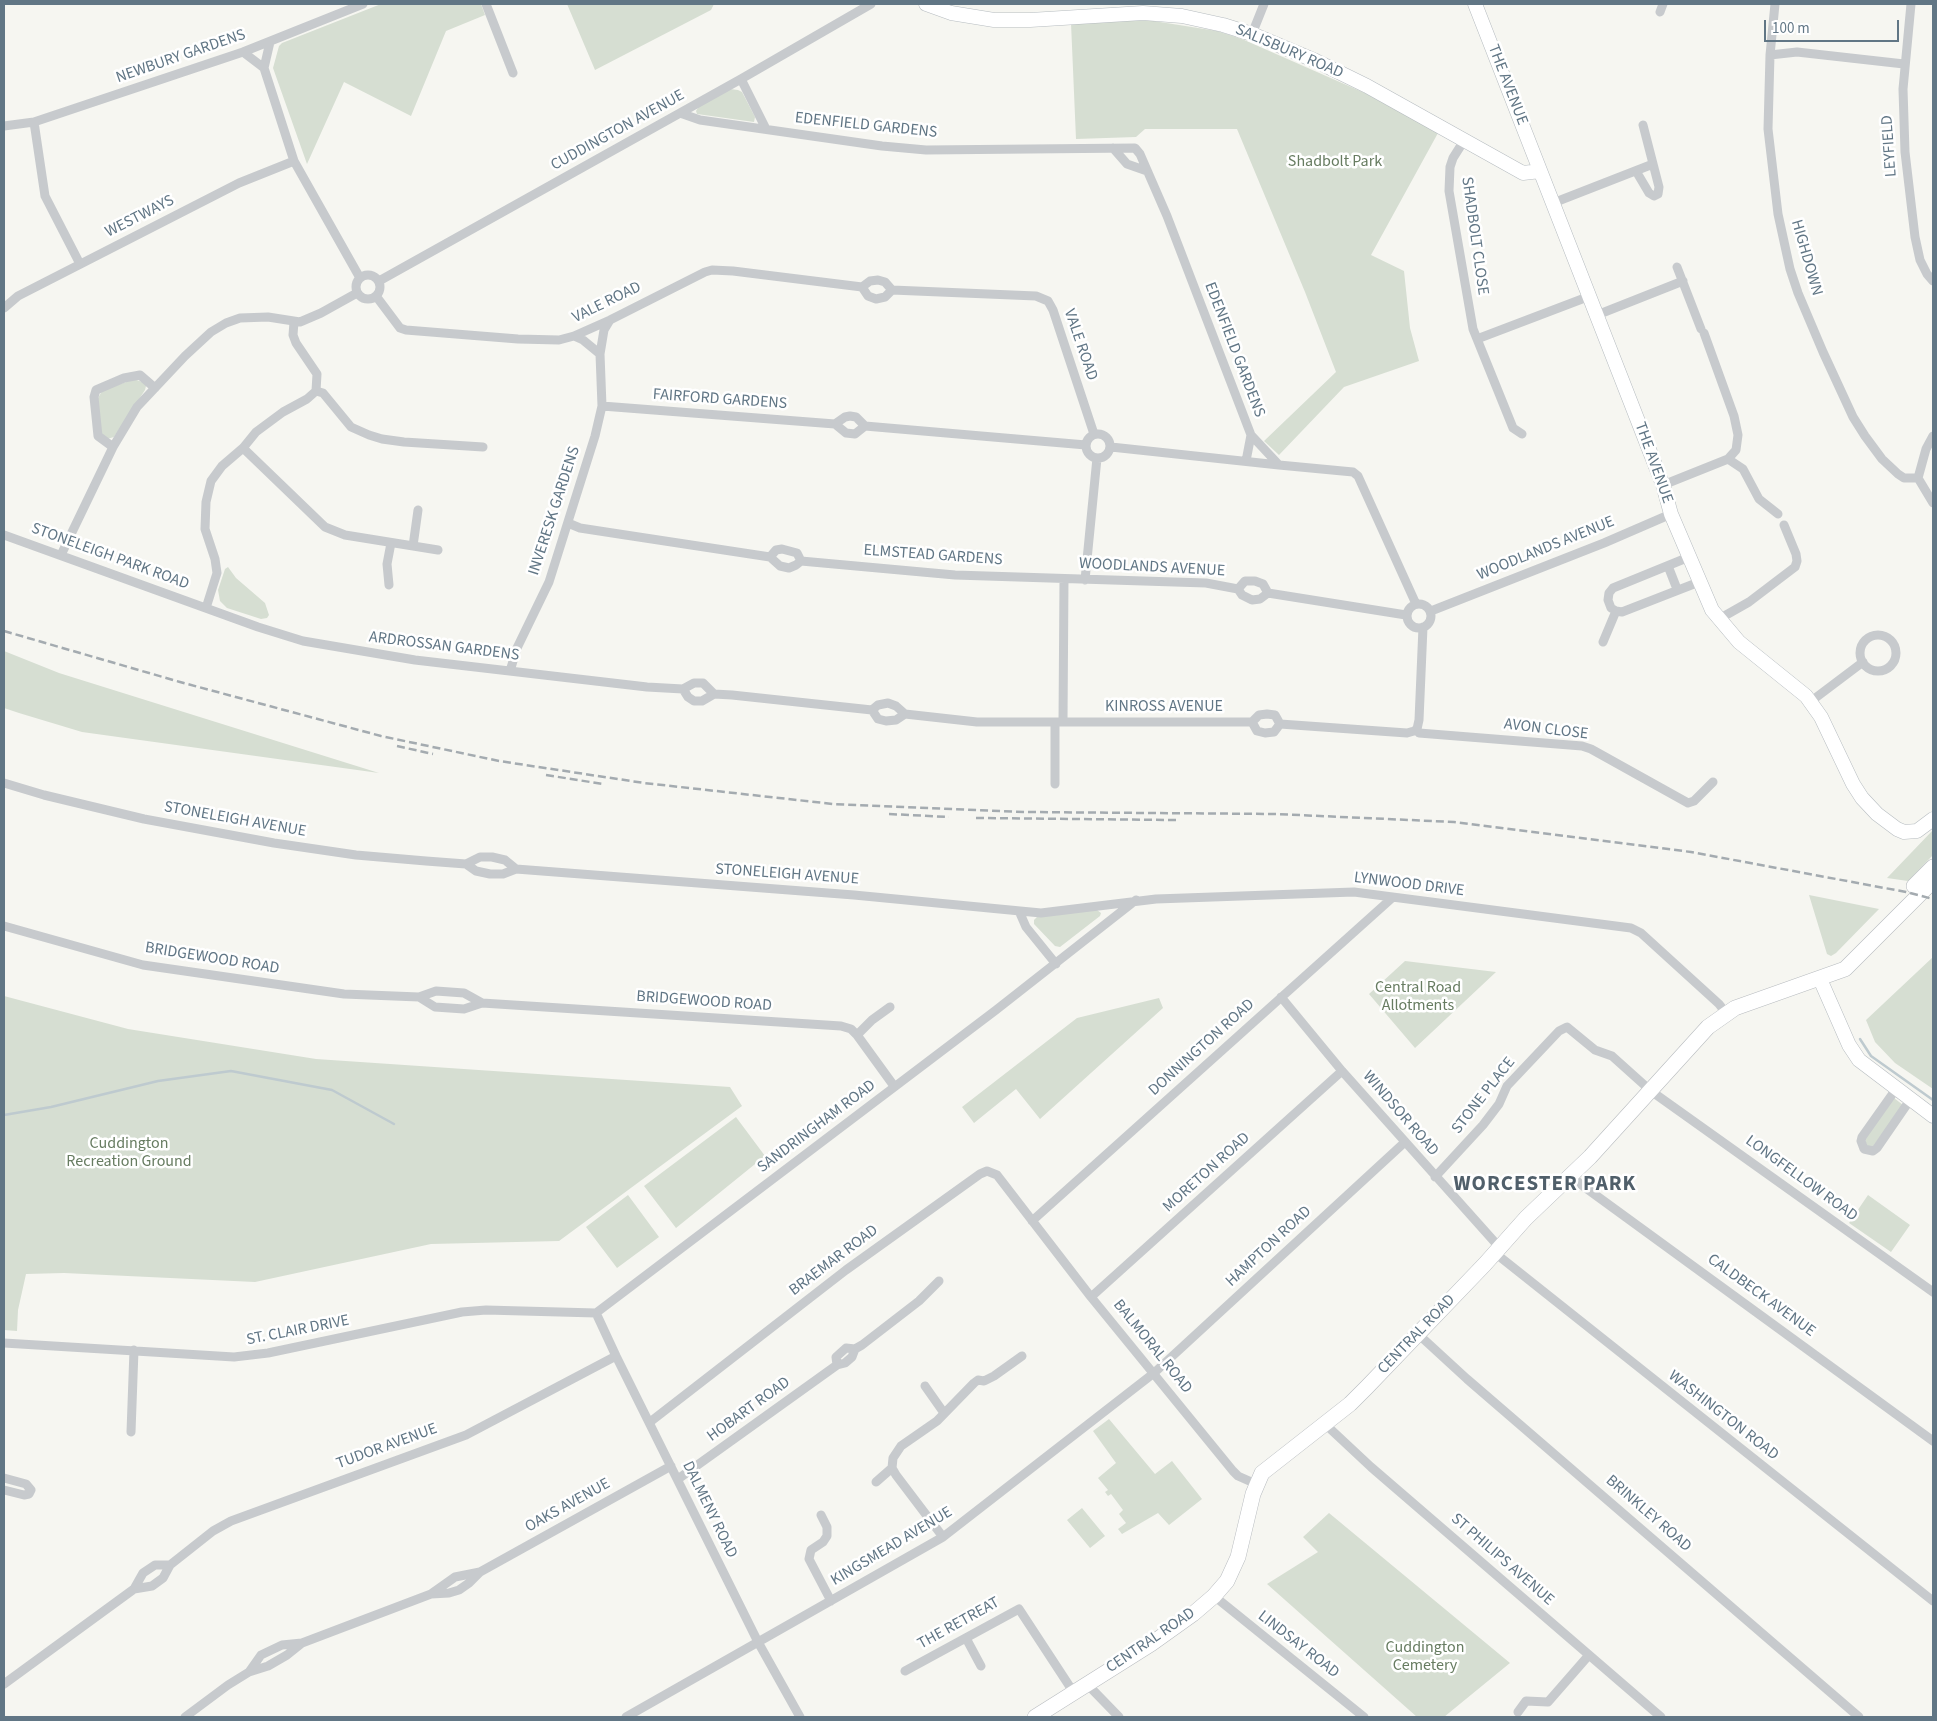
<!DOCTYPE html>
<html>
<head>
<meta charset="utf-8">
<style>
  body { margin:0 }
  #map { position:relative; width:1937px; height:1721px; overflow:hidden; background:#f6f6f1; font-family:"Source Sans 3",sans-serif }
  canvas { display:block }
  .frame { position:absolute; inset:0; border:5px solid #617685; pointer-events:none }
  .scale { position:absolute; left:1764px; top:20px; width:135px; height:22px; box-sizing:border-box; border:2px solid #617685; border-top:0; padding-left:6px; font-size:15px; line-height:18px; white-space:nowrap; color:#617685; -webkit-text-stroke:4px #fff; paint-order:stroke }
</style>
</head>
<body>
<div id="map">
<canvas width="1937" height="1721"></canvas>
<div class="frame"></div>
<div class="scale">100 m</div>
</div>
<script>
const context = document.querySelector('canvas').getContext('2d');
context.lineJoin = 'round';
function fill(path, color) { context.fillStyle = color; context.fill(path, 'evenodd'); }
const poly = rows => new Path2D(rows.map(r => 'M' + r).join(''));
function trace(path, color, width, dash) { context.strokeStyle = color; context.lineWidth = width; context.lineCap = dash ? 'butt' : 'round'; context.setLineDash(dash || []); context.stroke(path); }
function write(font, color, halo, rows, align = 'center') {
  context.font = font + ' "Source Sans 3",sans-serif'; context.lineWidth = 5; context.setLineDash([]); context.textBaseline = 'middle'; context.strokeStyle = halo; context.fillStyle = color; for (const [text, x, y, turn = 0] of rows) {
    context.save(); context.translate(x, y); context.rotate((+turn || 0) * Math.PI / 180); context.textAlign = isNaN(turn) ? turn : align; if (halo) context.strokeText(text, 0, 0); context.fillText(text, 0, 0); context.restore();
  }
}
fill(poly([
  [381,4,481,4,485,15,446,31,411,116,344,82,307,164,273,68,279,46,282,43],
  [567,4,714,4,711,10,595,70],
  [1141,19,1217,31,1242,39,1367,94,1438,133,1371,255,1404,271,1410,328,1419,361,1344,387,1279,455,1264,441,1336,372,1305,292,1237,129,1145,129,1136,137,1076,139,1071,23],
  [730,89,738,90,742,92,755,117,754,122,697,114,696,111,699,106],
  [134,379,145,383,146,386,145,390,114,437,107,439,100,432,98,398,102,391],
  [228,567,236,578,265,603,269,615,267,618,261,619,227,608,220,601,218,590,225,569],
  [4,651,59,673,379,773,82,732,19,713,4,708],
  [1933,830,1933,855,1908,881,1887,878],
  [1809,895,1879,909,1836,953,1831,956,1827,954],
  [1097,910,1101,913,1100,916,1060,947,1055,946,1034,924,1034,920,1038,916],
  [1933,957,1933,1089,1895,1063,1875,1042,1866,1020],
  [1405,961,1496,972,1415,1048,1369,994],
  [4,996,128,1029,316,1059,730,1087,742,1106,559,1241,431,1244,255,1282,64,1273,26,1274,18,1310,17,1331,4,1330],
  [1159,998,1163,1008,1040,1119,1016,1089,974,1123,962,1107,1077,1018],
  [1894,1098,1903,1105,1874,1145,1871,1147,1867,1147,1865,1139],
  [736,1117,765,1156,676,1228,644,1186],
  [628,1195,659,1237,617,1268,586,1227],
  [1868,1195,1910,1225,1891,1252,1849,1223],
  [1109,1419,1155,1474,1172,1461,1202,1499,1169,1525,1158,1513,1122,1534,1118,1529,1126,1523,1119,1514,1123,1510,1111,1494,1108,1496,1105,1492,1108,1490,1098,1478,1116,1463,1093,1431],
  [1082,1508,1105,1536,1090,1548,1067,1520],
  [1329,1513,1510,1663,1444,1717,1417,1717,1267,1584,1318,1552,1303,1537]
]), '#d6ded2');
trace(poly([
  [1860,1039,1871,1056,1933,1100],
  [4,1115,51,1107,158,1081,231,1071,332,1090,394,1124]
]), '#becacf', 2.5);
const secondary = poly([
  [926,4,951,13,994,20,1030,20,1143,13,1182,16,1223,25,1252,34,1316,61,1367,86,1523,173,1540,171],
  [1475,4,1663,485,1671,514,1712,610,1739,642,1806,696,1821,717,1853,784,1862,798,1877,814,1897,829,1904,832,1917,831,1933,819],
  [1820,979,1849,1045,1859,1060,1933,1116]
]);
const primary = poly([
  [1914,886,1933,867],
  [1035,1717,1151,1644,1193,1614,1214,1596,1227,1581,1238,1557,1253,1494,1262,1473,1350,1404,1367,1387,1485,1264,1526,1218,1590,1157,1708,1027,1735,1008,1845,969,1933,881]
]);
trace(secondary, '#b6bcc0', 15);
trace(primary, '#b7bbbf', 16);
trace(poly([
  [486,4,513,73],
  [1775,4,1770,55,1768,129,1778,214,1790,269,1798,293,1823,352,1853,417,1865,436,1882,459,1898,474,1904,478,1918,478],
  [1911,4,1903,89,1905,152,1915,237,1920,260,1927,274,1933,281],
  [1660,12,1663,4],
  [1252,34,1264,4],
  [270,42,264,68,294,161,360,278],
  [243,52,264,68],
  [1770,55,1797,52,1904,64],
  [741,79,766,129],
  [680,113,700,120,882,146,926,150,1135,148,1140,154,1167,216,1251,435,1279,465,1353,472,1358,476,1416,604],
  [34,122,45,196,80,264],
  [4,126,34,122,243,52,363,4],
  [1465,139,1453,158,1450,167,1449,191,1473,329,1513,428,1522,434],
  [1113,148,1127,164,1147,171],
  [1636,171,1649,193,1654,196,1658,194,1659,187,1643,125],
  [1553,203,1653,164],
  [1677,267,1701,329],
  '356 287a12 12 0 1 1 24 0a12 12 0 1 1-24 0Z',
  [379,281,741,79,871,4],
  [862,287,868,296,876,299,885,297,892,290,1036,296,1048,301,1053,310,1094,434],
  [376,296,400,328,406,330,518,339,559,340,574,336,610,320,705,272,712,270,733,271,862,287,870,281,878,280,885,282,892,290],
  [4,308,18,296,239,183,294,161],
  [1597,315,1683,281],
  [574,336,583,340,600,354],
  [1477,339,1590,296],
  [316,391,323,393,351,427,369,435,382,439,404,442,483,447],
  [602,406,835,424,846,433,855,434,865,426],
  [835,424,845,417,850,416,856,417,865,426,1086,445],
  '1086 446a12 12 0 1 1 24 0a12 12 0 1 1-24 0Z',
  [1933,436,1926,449,1918,478,1933,503],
  [113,447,98,436,94,397,96,390,124,378,140,375,155,388],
  [1111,447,1279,465],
  [243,448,325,527,345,535,438,550],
  [1728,459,1743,469,1759,499,1778,514],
  [1246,461,1251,435],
  [1663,485,1728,459,1736,450,1738,435,1734,416,1704,333],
  [568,523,580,528,619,534,770,557,780,566,789,568,796,565,801,561,955,575,1206,583,1238,589,1242,595,1252,600,1260,599,1268,593,1406,615],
  [4,535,258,627,303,641,415,660,647,687,683,689,694,683,703,683,714,694],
  [413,546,418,510],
  [61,555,113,447,137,407,185,356,211,332,226,323,240,318,268,317,300,322,321,313,357,293],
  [770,557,776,550,782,549,797,553,801,561],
  [1689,557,1613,588,1609,593,1608,600,1611,608,1616,611,1622,612,1699,582],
  [1668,566,1677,589],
  [1085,580,1097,458],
  [389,585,387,564,391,543],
  [1238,589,1245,581,1255,581,1263,584,1268,593],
  '1407 616a12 12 0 1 1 24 0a12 12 0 1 1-24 0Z',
  [206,608,217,573,215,559,205,529,206,502,211,481,222,466,243,448,256,432,283,412,307,399,316,391,317,374,296,343,293,335,294,322],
  [1431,611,1604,543,1671,514],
  [1719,619,1749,602,1795,567,1797,561,1796,554,1784,525],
  '1860 653a18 18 0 1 1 36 0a18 18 0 1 1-36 0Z',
  [1603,642,1616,611],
  [510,671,517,648,549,582,595,436,602,406,600,354,604,330,610,320],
  [683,689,688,697,694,701,702,701,714,694,732,695,872,710,878,705,888,703,896,706,905,714,977,722,1252,722,1259,715,1267,714,1275,715,1280,724],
  [1810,702,1863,662],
  [872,710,878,719,886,721,896,720,905,714],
  [1063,722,1064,579],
  [1252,722,1257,731,1265,733,1274,732,1280,724],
  [1280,724,1407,733,1414,731,1417,729,1419,720,1423,627],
  [1417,729,1419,733,1582,746,1591,749,1688,803,1694,801,1713,782],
  [4,783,44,795,144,819,274,843,356,855,426,861,466,864,480,857,492,857,505,860,516,869],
  [1055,784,1055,723],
  [466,864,476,871,490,874,503,874,516,869,854,895,1041,913,1156,899,1354,892,1631,928,1641,933,1719,1004,1726,1013],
  [1019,911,1026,927,1056,964],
  [4,926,143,965,344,994,419,997,436,991,464,993,482,1003],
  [419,997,435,1007,464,1009,482,1003,841,1026,851,1029,857,1035,894,1086],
  [1281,997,1342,1071,1500,1248],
  [857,1035,872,1020,890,1007],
  [1896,1089,1862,1137,1861,1141,1864,1149,1873,1151,1877,1148,1910,1100],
  [1571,1174,1579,1183,1933,1441],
  [1435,1177,1483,1125,1499,1104,1507,1086,1559,1031,1567,1027,1595,1050,1612,1056,1651,1091,1933,1292],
  [1032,1221,1392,898],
  [1495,1253,1933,1601],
  [1091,1297,1342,1071],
  [596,1313,996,1010,1136,900],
  [596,1313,616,1356,758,1642,800,1717],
  [1418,1334,1467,1379,1859,1717],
  [4,1343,234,1357,268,1353,462,1312,486,1310,596,1313],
  [837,1365,836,1357,846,1348,855,1349,862,1345,919,1301,939,1281],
  [925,1386,944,1413],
  [650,1422,846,1270,980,1174,987,1171,997,1175,1091,1297,1233,1471,1238,1476,1256,1484],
  [1325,1424,1371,1467,1661,1717],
  [131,1432,134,1350],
  [4,1478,26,1484,31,1490,29,1494,24,1495,4,1490],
  [678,1479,837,1365,845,1363,852,1357,855,1349],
  [876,1482,892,1468],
  [821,1515,827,1527,827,1536,823,1542,811,1550,809,1559,831,1601],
  [943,1537,896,1475,892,1468,893,1458,901,1446,937,1421,974,1383,978,1380,984,1381,994,1376,1022,1356],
  [134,1589,152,1586,163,1578,170,1565,213,1531,231,1521,466,1435,616,1356],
  [431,1594,449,1593,459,1590,469,1583,480,1572,671,1466],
  [1214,1596,1364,1717],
  [966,1638,981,1666],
  [905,1671,1019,1609,1074,1693],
  [249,1672,261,1655,282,1645,302,1643,431,1594,455,1577,480,1572],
  [4,1684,134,1589,143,1573,155,1565,170,1565],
  [1087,1684,1119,1717],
  [1518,1712,1526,1701,1548,1702,1589,1655],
  [185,1717,228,1685,249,1672,268,1666,287,1655,302,1643],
  [626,1717,943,1537,1154,1373,1405,1142]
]), '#c7cacd', 9);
trace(secondary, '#fff', 14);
trace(primary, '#fff', 15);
trace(poly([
  [4,631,180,682,381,736,499,761,644,783,833,804,1025,812,1275,814,1454,822,1691,852,1906,892,1933,899],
  [397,746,433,754],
  [546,775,603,784],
  [889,814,949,817],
  [976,818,1176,820]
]), '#a4abb0', 2.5, [8, 4]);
write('16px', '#617685', '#fff', [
  ["SALISBURY ROAD",1289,52,23],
  ["NEWBURY GARDENS",181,57,-19],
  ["THE AVENUE",1507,85,69],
  ["EDENFIELD GARDENS",866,126,6],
  ["CUDDINGTON AVENUE",618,131,-29],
  ["LEYFIELD",1890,146,-94],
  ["WESTWAYS",140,217,-27],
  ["SHADBOLT CLOSE",1474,236,82],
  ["HIGHDOWN",1806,258,74],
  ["VALE ROAD",607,303,-26],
  ["VALE ROAD",1080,345,71],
  ["EDENFIELD GARDENS",1234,350,69],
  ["FAIRFORD GARDENS",720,400,4],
  ["THE AVENUE",1653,463,70],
  ["INVERESK GARDENS",555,511,-72],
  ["WOODLANDS AVENUE",1546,549,-22],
  ["ELMSTEAD GARDENS",933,556,4],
  ["STONELEIGH PARK ROAD",110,557,20],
  ["WOODLANDS AVENUE",1152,568,3],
  ["ARDROSSAN GARDENS",444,647,7],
  ["KINROSS AVENUE",1164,707],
  ["AVON CLOSE",1546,730,7],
  ["STONELEIGH AVENUE",235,820,10],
  ["STONELEIGH AVENUE",787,875,4],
  ["LYNWOOD DRIVE",1409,885,7],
  ["BRIDGEWOOD ROAD",212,959,9],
  ["BRIDGEWOOD ROAD",704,1002,4],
  ["DONNINGTON ROAD",1202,1048,-42],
  ["STONE PLACE",1484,1096,-52],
  ["WINDSOR ROAD",1400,1114,49],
  ["SANDRINGHAM ROAD",817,1127,-37],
  ["MORETON ROAD",1207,1173,-42],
  ["LONGFELLOW ROAD",1801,1179,36],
  ["HAMPTON ROAD",1269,1247,-43],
  ["BRAEMAR ROAD",834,1261,-37],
  ["CALDBECK AVENUE",1761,1296,36],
  ["ST. CLAIR DRIVE",298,1331,-11],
  ["CENTRAL ROAD",1417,1335,-46],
  ["BALMORAL ROAD",1152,1347,51],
  ["HOBART ROAD",749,1410,-36],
  ["WASHINGTON ROAD",1723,1416,38],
  ["TUDOR AVENUE",387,1447,-20],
  ["OAKS AVENUE",568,1506,-29],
  ["DALMENY ROAD",709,1510,64],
  ["BRINKLEY ROAD",1648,1514,41],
  ["KINGSMEAD AVENUE",892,1547,-31],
  ["ST PHILIPS AVENUE",1502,1560,41],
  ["THE RETREAT",959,1624,-29],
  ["CENTRAL ROAD",1151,1641,-34],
  ["LINDSAY ROAD",1298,1645,38]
]);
write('16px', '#677c61', '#fff', [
  ["Shadbolt Park",1335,162],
  ["Central Road",1418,988],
  ["Allotments",1418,1006],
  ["Cuddington",129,1144],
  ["Recreation Ground",129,1162],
  ["Cuddington",1425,1648],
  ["Cemetery",1425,1666]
]);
context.letterSpacing = '1px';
write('bold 21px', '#505f6a', '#fff', [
  ["WORCESTER PARK",1545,1185]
]);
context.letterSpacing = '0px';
</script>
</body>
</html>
